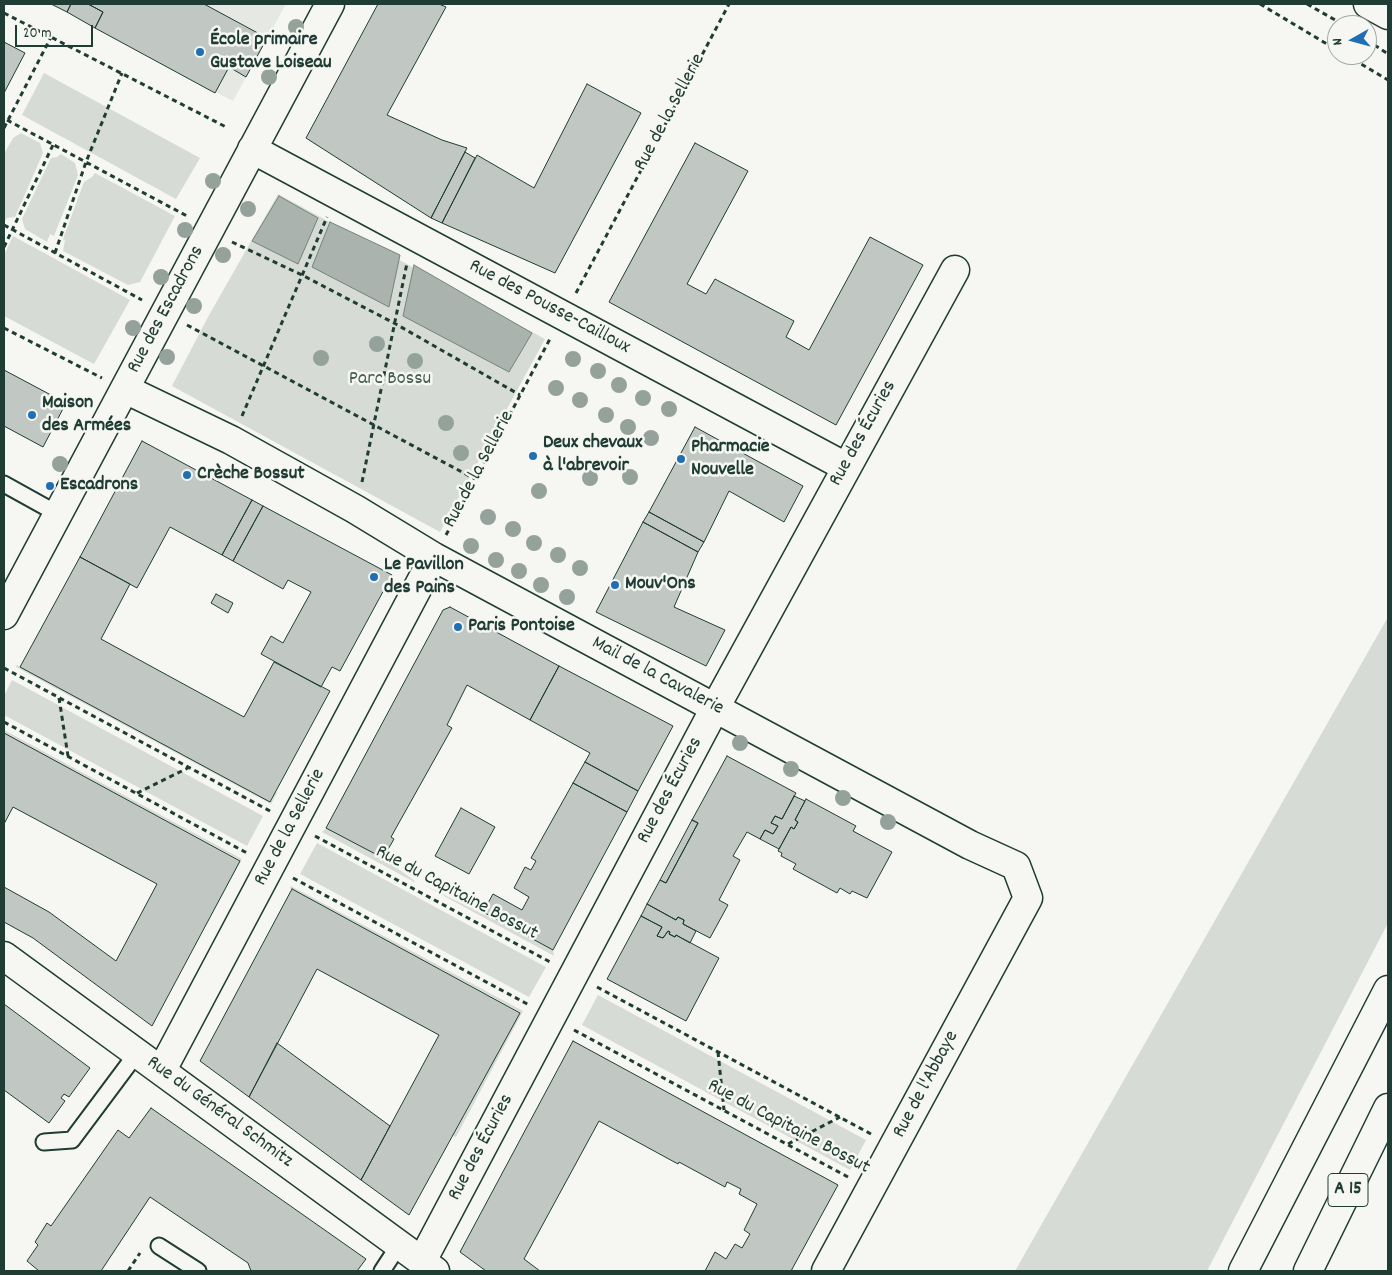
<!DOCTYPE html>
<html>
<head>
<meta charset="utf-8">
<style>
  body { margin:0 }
  #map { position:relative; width:1392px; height:1275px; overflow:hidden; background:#f6f6f2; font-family:Dekko,sans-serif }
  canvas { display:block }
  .frame { position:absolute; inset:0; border:5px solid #1f3d34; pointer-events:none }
  .north { position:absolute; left:1327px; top:15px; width:50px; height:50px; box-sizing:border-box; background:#f6f6f2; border:1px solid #a0aca6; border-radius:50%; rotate:263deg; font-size:14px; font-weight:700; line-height:20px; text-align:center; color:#1f3d34 }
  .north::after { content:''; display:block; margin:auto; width:18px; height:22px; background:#1f6fb2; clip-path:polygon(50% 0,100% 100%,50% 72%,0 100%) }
  .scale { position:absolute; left:15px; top:25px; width:78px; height:22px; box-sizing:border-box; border:2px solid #1f3d34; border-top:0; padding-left:6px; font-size:15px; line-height:18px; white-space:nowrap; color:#1f3d34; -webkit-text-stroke:4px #f6f6f2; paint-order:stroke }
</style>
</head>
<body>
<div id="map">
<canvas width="1392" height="1275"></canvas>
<div class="frame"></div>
<div class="north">N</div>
<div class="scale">20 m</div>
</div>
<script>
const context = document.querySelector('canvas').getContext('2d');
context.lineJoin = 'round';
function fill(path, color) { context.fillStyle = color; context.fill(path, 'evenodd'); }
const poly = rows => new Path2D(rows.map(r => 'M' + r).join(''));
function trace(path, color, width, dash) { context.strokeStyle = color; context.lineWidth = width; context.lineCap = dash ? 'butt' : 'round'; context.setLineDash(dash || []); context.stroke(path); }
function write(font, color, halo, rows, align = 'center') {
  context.font = font + ' Dekko,sans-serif'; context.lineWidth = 5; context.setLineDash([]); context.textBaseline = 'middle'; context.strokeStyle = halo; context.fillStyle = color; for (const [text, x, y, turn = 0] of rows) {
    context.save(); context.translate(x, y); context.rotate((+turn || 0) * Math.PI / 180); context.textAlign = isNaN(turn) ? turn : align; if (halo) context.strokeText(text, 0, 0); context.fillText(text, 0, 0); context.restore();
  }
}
fill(poly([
  [51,4,286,4,233,101]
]), '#e6e8e4');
fill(poly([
  [44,73,200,158,176,199,22,115],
  [21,133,40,143,43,153,15,217,7,218,6,220,4,219,4,154,13,138],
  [61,154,75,163,78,175,54,236,50,234,47,242,25,229,22,219,51,158,57,157],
  [95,173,175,216,140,282,128,285,63,251,65,240,63,239,84,182,92,177],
  [278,194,545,339,440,532,172,386,208,317],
  [13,236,130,300,94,364,4,316,4,255],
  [1388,617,1388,923,1207,1271,1015,1271],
  [17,665,270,802,276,792,277,793,271,804,16,667],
  [12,680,263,816,247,846,4,715,4,696],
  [4,730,242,859,203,932,240,860,4,733],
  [326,828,383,858,415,881,414,882,322,832],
  [317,843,546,967,529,997,300,874],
  [424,885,502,923,553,950,554,956],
  [291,886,523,1011,456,1137,453,1136,520,1012,290,888],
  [598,995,866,1140,850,1170,582,1025]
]), '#d6dbd6');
const water = poly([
  [279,196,318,218,298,264,252,241,279,196],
  [330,222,400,255,389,307,312,267,330,222],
  [414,265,532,333,509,372,403,316,414,265]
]);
fill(water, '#aab3ae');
trace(water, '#72847d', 1);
const building = poly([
  [51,4,71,4,67,12,51,4],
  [71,4,88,4,103,12,95,28,67,12,71,4],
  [88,4,204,4,267,38,246,77,229,67,215,93,95,28,103,12,88,4],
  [378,4,439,4,446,7,387,115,442,140,467,148,431,218,306,138,378,4],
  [4,42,25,53,4,93,4,42],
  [587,84,641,113,555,273,442,223,477,155,534,188,587,84],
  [695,143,748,171,687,284,706,294,715,279,794,321,786,337,809,350,870,237,923,265,836,425,609,302,695,143],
  [465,152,475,158,442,223,431,218,465,152],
  [4,370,66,403,43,447,4,426,4,370],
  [695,427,803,486,784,522,729,491,704,542,649,512,695,427],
  [142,441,252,500,222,555,170,527,137,588,80,557,142,441],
  [252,500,263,506,233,561,222,555,252,500],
  [263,506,392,575,340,671,332,667,321,687,261,654,271,636,283,643,311,592,288,580,283,589,233,561,263,506],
  [649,512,704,542,698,552,643,522,649,512],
  [643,522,698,552,674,607,725,630,706,666,596,612,643,522],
  [80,557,130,584,101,639,244,717,274,662,330,691,270,802,20,667,80,557],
  [216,594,233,603,228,613,211,603,216,594],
  [450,607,559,666,530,720,467,685,447,725,452,728,391,837,394,839,383,858,326,828,443,610,450,607],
  [559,666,673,726,638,791,585,762,590,753,530,720,559,666],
  [4,733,240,861,152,1026,33,938,4,922,4,887,49,912,116,961,157,884,13,807,4,824,4,733],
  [727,756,796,793,782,819,775,816,771,823,778,826,773,834,765,830,760,839,747,832,733,856,740,860,719,900,728,905,710,938,683,924,684,920,678,917,676,920,647,904,660,880,666,883,698,823,692,820,727,756],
  [585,762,638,791,627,812,573,783,585,762],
  [573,783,627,812,553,950,483,912,493,894,522,910,529,897,514,888,525,867,531,870,536,861,531,858,573,783],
  [794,796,805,801,795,820,798,822,794,829,791,827,779,849,760,839,765,830,773,834,778,826,771,823,775,816,782,819,794,796],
  [806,799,856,826,853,831,892,852,867,898,852,891,850,894,840,888,837,893,793,869,796,864,781,856,782,853,778,851,791,827,794,829,798,822,795,820,806,799],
  [461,808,495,827,469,874,435,856,461,808],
  [692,820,698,823,666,883,660,880,692,820],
  [292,889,520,1013,409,1215,361,1180,439,1035,317,969,249,1097,200,1061,292,889],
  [647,904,676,920,678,917,684,920,683,924,696,931,690,943,676,935,675,937,669,934,670,932,668,931,663,938,657,936,662,927,641,916,647,904],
  [641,916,662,927,657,936,663,938,668,931,670,932,669,934,675,937,676,935,719,958,686,1021,607,979,641,916],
  [4,1004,90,1068,69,1097,64,1094,61,1098,65,1101,49,1123,4,1090,4,1004],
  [573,1041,838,1185,791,1271,705,1271,715,1252,726,1259,735,1244,742,1248,750,1234,744,1230,757,1204,739,1194,741,1189,727,1182,725,1187,679,1162,678,1164,599,1121,524,1259,540,1271,486,1271,460,1252,573,1041],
  [277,1043,390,1126,361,1180,249,1097,277,1043],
  [151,1108,366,1259,357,1271,251,1271,248,1263,150,1197,101,1271,39,1271,27,1261,38,1245,35,1242,47,1223,51,1226,118,1130,129,1138,151,1108]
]);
fill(building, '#c1c8c3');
trace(building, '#1f3d34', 1);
const lane = poly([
  [4,484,58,514],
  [44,1142,72,1140,137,1053],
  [159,1246,198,1271],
  [382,1271,399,1245]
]);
const street = poly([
  [252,149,846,467],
  [125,389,231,440,355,509,434,557,970,845,1016,866,1028,898,826,1271],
  [4,615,330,4],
  [4,956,435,1271],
  [162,1070,434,557],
  [422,1261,715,708,955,270]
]);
const secondary = poly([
  [1368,4,1388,15]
]);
const highway = poly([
  [1243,1271,1388,990],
  [1308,1271,1388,1108]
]);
trace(lane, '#1f3d34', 19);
trace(street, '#1f3d34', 31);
trace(secondary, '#1f3d34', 31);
trace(highway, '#1f3d34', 31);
trace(poly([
  [1260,4,1337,50],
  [1307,4,1344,25],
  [4,13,228,128],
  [1367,40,1388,54],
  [1346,55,1388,80],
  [7,120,187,216],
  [4,128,51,37],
  [4,225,142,300],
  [232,242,302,275,394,323,520,395],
  [4,247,53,145],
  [55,253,86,162,122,73],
  [576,293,729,4],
  [187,325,475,479],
  [4,328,102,378],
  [242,416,327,217],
  [362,482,407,263],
  [446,535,551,337],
  [4,668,270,811],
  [59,698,68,756],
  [4,722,247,853],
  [137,793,188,768],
  [315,836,552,963],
  [293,878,529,1005],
  [597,987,871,1134],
  [574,1030,848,1177],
  [718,1052,724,1110],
  [788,1144,840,1117],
  [128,1271,140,1253]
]), '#1f3d34', 3, [5, 4]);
trace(lane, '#f6f6f2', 15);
trace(street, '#f6f6f2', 28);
trace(secondary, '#f6f6f2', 28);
trace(highway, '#f6f6f2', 28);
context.fillStyle = '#94a29b';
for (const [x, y] of [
  [296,27],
  [269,77],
  [213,181],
  [248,209],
  [185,230],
  [223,255],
  [161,277],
  [194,306],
  [133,328],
  [377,344],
  [167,357],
  [321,358],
  [573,359],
  [415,361],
  [598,371],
  [619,385],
  [556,388],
  [643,398],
  [580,400],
  [669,409],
  [606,415],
  [446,423],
  [628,427],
  [651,438],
  [461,453],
  [60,464],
  [630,477],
  [590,478],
  [539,491],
  [488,517],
  [513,529],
  [534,543],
  [471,546],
  [558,555],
  [496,560],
  [580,568],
  [519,571],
  [541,585],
  [567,597],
  [740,743],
  [791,769],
  [843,798],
  [888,822]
]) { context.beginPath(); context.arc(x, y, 8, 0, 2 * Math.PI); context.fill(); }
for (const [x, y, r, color] of [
  [200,52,5,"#1f6fb2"],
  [32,415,5,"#1f6fb2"],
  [533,456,5,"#1f6fb2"],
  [681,459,5,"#1f6fb2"],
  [187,475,5,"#1f6fb2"],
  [50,486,5,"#1f6fb2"],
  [374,577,5,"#1f6fb2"],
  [615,585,5,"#1f6fb2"],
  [458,627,5,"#1f6fb2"]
]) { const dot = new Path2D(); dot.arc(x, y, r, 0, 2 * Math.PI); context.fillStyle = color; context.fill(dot); trace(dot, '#f6f6f2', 2); }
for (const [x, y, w] of [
  [1348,1190,40]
]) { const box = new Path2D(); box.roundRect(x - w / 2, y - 16.5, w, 33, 4); context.fillStyle = '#f6f6f2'; context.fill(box); trace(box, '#1f3d34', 1); }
write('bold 19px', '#1f3d34', null, [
  ["A 15",1348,1190]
]);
write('bold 20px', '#1f3d34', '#f6f6f2', [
  ["École primaire",210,41],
  ["Gustave Loiseau",210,64],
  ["Maison",42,404],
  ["des Armées",42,427],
  ["Deux chevaux",543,444],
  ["à l'abrevoir",543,467],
  ["Pharmacie",691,448],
  ["Nouvelle",691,471],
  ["Crèche Bossut",197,475],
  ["Escadrons",60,486],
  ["Le Pavillon",384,566],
  ["des Pains",384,589],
  ["Mouv'Ons",625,585],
  ["Paris Pontoise",468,627]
], 'left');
write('20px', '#1f3d34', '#f6f6f2', [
  ["Rue de la Sellerie",671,113,-62],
  ["Rue des Pousse-Cailloux",549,308,28],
  ["Rue des Escadrons",167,310,-62],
  ["Rue des Écuries",864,434,-61],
  ["Rue de la Sellerie",480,470,-62],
  ["Mail de la Cavalerie",657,677,28],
  ["Rue des Écuries",671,791,-62],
  ["Rue de la Sellerie",291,828,-62],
  ["Rue du Capitaine Bossut",456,894,28],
  ["Rue de l'Abbaye",927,1085,-62],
  ["Rue du Général Schmitz",219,1113,36],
  ["Rue du Capitaine Bossut",788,1128,28],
  ["Rue des Écuries",482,1148,-62]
]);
write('20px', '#445d54', '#f6f6f2', [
  ["Parc Bossu",390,380]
]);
</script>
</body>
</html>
